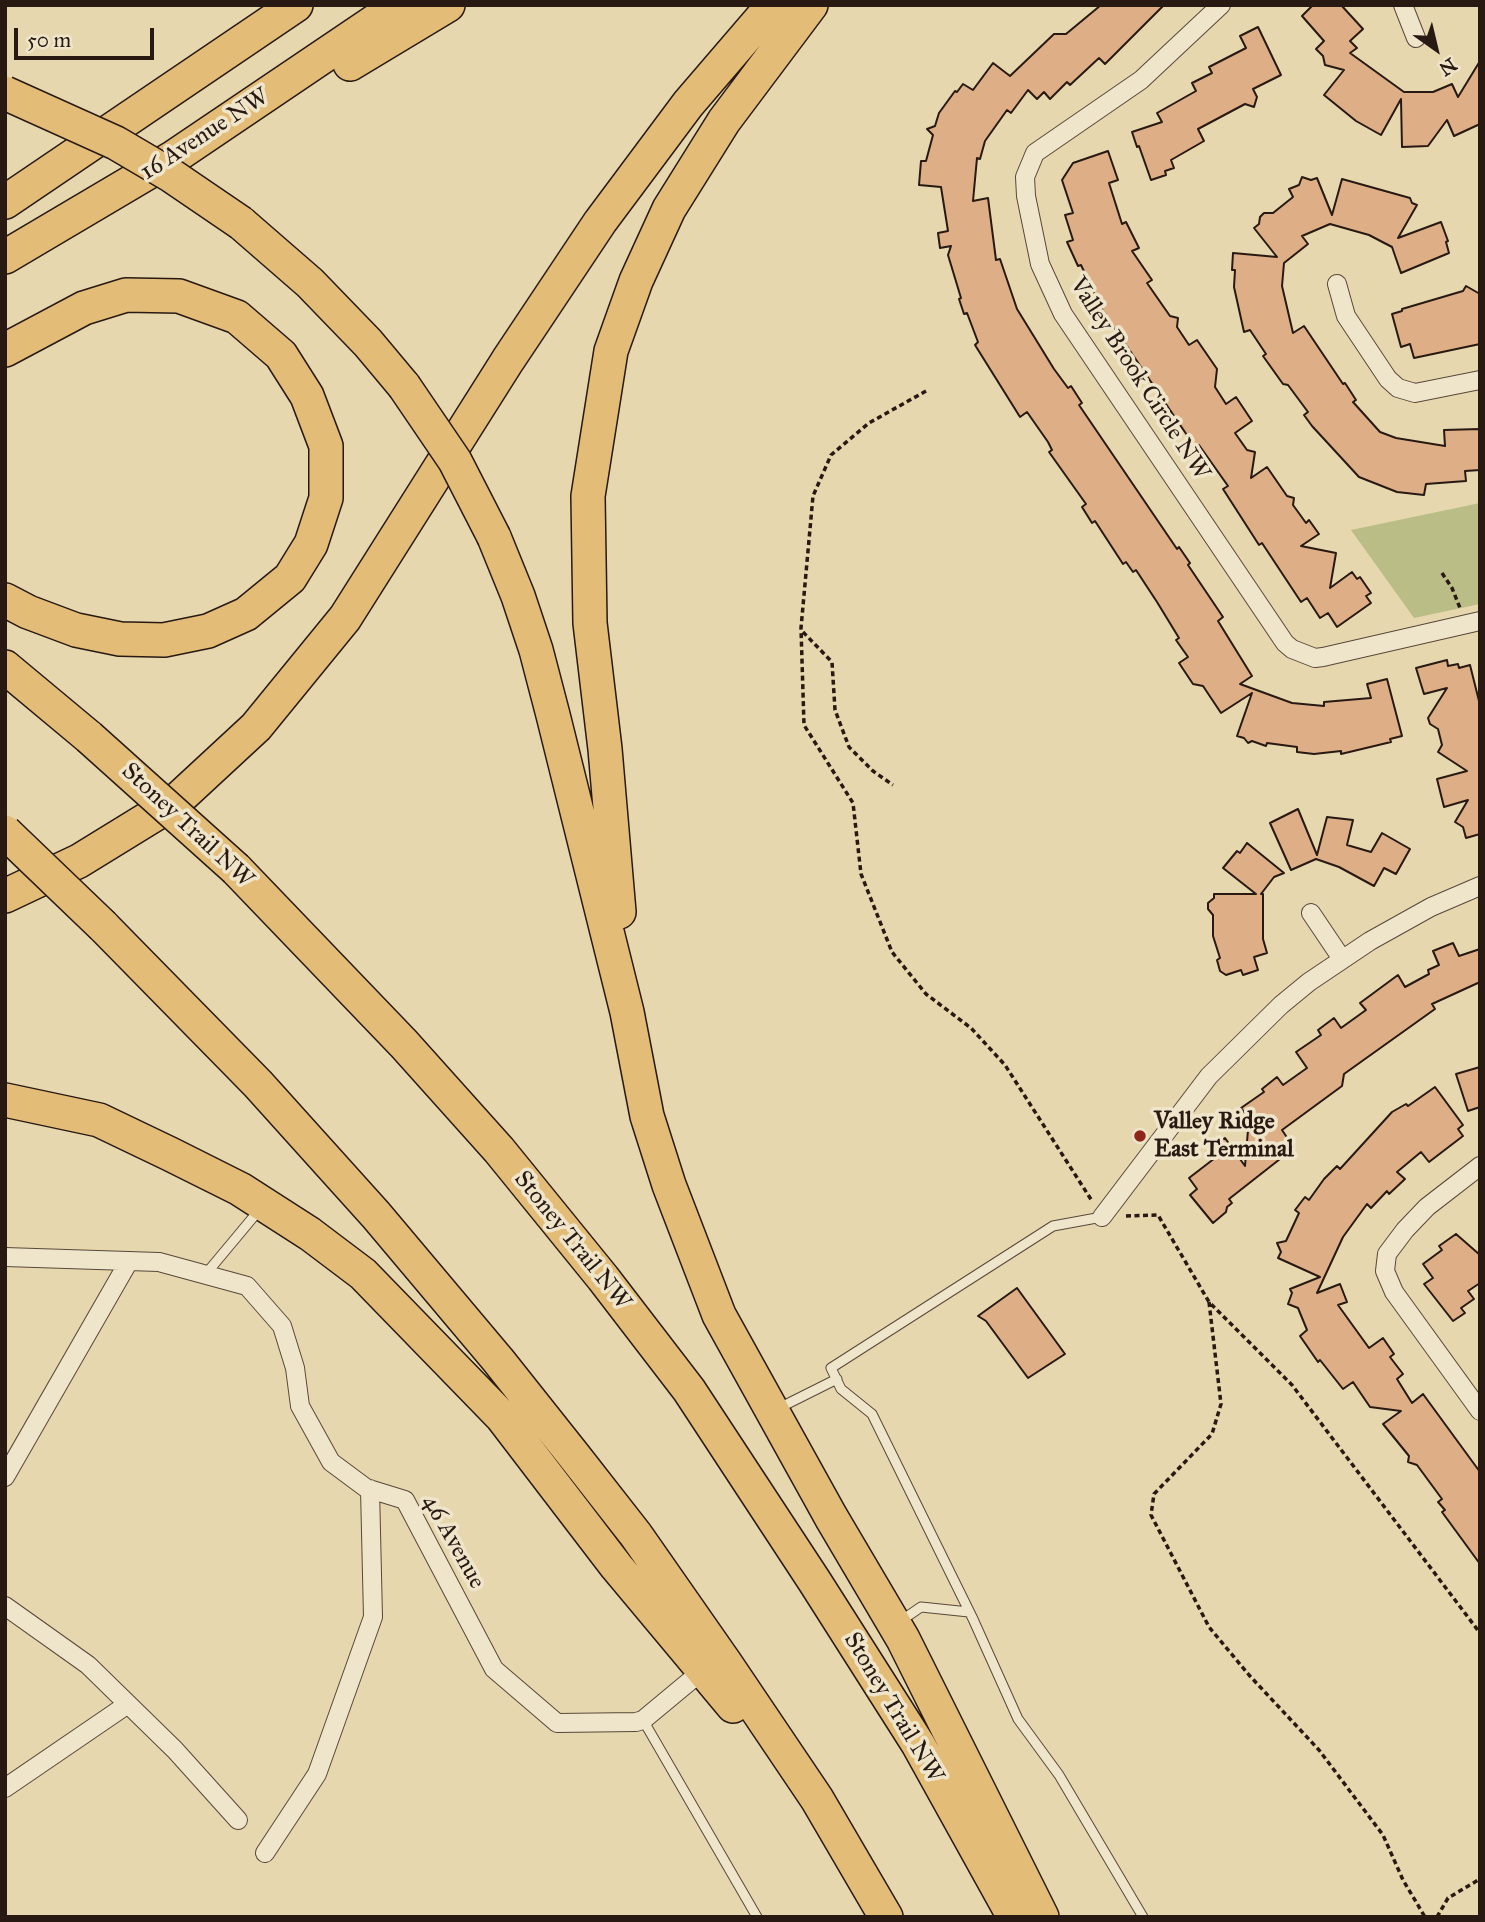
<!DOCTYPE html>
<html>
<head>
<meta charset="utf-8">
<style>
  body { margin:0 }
  #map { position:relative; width:1485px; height:1922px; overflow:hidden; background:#e6d7ae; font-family:"IM FELL Great Primer",serif }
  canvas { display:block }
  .frame { position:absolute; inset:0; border:7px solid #281912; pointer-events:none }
  .north { position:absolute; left:1401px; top:14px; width:70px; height:70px; -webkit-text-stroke:5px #efe5ca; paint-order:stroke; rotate:146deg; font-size:19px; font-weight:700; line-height:28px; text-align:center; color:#281912 }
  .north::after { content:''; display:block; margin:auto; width:24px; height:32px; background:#281912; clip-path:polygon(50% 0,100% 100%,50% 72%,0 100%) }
  .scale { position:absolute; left:14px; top:28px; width:140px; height:32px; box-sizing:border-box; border:4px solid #281912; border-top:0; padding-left:9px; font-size:21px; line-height:24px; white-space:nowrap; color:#281912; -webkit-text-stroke:5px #efe5ca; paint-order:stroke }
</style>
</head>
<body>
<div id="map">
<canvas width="1485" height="1922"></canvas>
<div class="frame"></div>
<div class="north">N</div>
<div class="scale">50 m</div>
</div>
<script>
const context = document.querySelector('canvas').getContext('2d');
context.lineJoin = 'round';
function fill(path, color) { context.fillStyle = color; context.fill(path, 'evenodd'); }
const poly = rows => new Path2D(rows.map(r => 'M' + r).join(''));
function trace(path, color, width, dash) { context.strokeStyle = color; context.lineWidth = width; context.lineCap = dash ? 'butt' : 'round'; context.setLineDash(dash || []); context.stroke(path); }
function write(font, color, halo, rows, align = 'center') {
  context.font = font + ' "IM FELL Great Primer",serif'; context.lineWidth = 7; context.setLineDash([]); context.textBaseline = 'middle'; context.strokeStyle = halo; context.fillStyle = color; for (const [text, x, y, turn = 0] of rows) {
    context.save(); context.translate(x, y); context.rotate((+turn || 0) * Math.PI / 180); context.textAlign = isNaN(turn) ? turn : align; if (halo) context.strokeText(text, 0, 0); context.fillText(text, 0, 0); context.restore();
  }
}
fill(poly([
  [1480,503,1480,604,1414,618,1351,530]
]), '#babd86');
const building = poly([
  [1101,5,1164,5,1105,64,1099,58,1070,85,1067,82,1050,99,1044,92,1037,99,1028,90,1011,113,1007,110,985,141,980,159,977,158,973,201,988,198,996,260,1000,259,1017,309,1054,369,1068,388,1071,386,1082,403,1079,405,1177,549,1179,547,1190,563,1188,565,1223,617,1218,621,1252,676,1240,684,1292,703,1324,706,1324,702,1371,698,1367,684,1387,679,1402,736,1390,739,1391,742,1341,754,1341,751,1314,754,1297,752,1297,747,1267,743,1266,746,1252,741,1248,743,1244,738,1237,736,1252,693,1221,713,1203,686,1193,684,1179,663,1188,657,1176,640,1179,638,1157,602,1136,570,1133,572,1126,562,1123,564,1095,521,1092,523,1082,507,1086,504,1049,452,1052,450,1048,442,1027,412,1020,417,975,345,978,342,967,313,964,314,959,299,961,298,948,255,951,246,940,248,938,233,948,231,941,187,919,185,921,161,926,161,933,135,927,129,935,126,939,113,955,91,957,92,963,84,973,90,993,63,1010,76,1054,34,1066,34,1101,5],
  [1313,5,1341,5,1363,29,1350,41,1357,48,1350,53,1404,92,1433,92,1452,84,1458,97,1480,61,1480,124,1454,136,1447,120,1428,146,1402,147,1401,99,1381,135,1356,121,1324,95,1344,70,1325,65,1323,56,1316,49,1324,41,1302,16,1313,5],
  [1258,27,1281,75,1253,89,1257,97,1254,107,1245,104,1198,129,1204,141,1171,160,1174,168,1165,171,1166,175,1151,180,1139,146,1137,147,1132,132,1162,122,1157,113,1196,91,1192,83,1212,73,1209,67,1246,48,1240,36,1258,27],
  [1108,151,1118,180,1109,183,1122,224,1126,222,1139,248,1132,251,1152,280,1147,283,1170,316,1178,318,1177,327,1189,345,1197,340,1217,369,1215,387,1226,404,1236,397,1252,421,1235,433,1247,450,1255,452,1251,478,1267,467,1287,496,1294,498,1293,505,1306,523,1309,520,1319,534,1301,546,1336,553,1330,588,1352,572,1357,579,1360,577,1371,593,1366,596,1371,603,1337,627,1328,613,1320,618,1307,598,1301,602,1262,543,1259,545,1223,489,1228,486,1199,445,1195,447,1093,296,1095,295,1081,265,1078,266,1067,242,1073,240,1065,215,1073,213,1062,180,1073,163,1108,151],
  [1302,177,1311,180,1317,178,1332,215,1342,179,1410,198,1412,203,1417,205,1398,238,1441,222,1448,241,1446,242,1449,253,1401,273,1392,247,1369,235,1330,224,1302,236,1308,244,1284,263,1282,286,1293,333,1304,326,1343,384,1345,383,1356,400,1353,402,1380,432,1396,438,1445,446,1444,430,1480,429,1480,470,1465,471,1466,481,1426,484,1424,495,1397,492,1359,477,1312,426,1304,415,1308,412,1288,385,1283,384,1263,356,1266,354,1250,330,1244,332,1234,287,1235,270,1232,270,1233,253,1277,257,1254,228,1259,224,1260,217,1264,213,1273,213,1293,197,1289,189,1299,185,1302,177],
  [1466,286,1480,294,1480,344,1414,358,1410,344,1401,347,1392,314,1402,311,1402,309,1463,291,1466,286],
  [1447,660,1448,666,1458,664,1459,668,1470,665,1480,705,1480,834,1466,838,1463,827,1455,822,1468,800,1444,807,1437,779,1467,771,1438,752,1442,745,1438,729,1430,724,1428,718,1447,688,1424,694,1416,668,1447,660],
  [1298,809,1317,855,1327,817,1353,820,1347,845,1371,852,1382,833,1410,849,1396,874,1384,868,1374,886,1339,867,1316,859,1291,870,1270,823,1298,809],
  [1247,843,1284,873,1274,877,1261,894,1263,894,1263,939,1267,953,1254,957,1258,970,1243,975,1241,970,1226,975,1220,971,1217,960,1220,958,1213,936,1213,915,1208,909,1208,903,1214,898,1214,894,1256,894,1223,868,1237,851,1240,853,1247,843],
  [1453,943,1459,956,1480,949,1480,982,1432,1004,1435,1009,1344,1074,1342,1086,1282,1130,1294,1148,1229,1199,1232,1203,1227,1207,1226,1212,1213,1223,1190,1195,1197,1189,1189,1178,1215,1158,1209,1149,1225,1138,1245,1166,1249,1118,1241,1108,1264,1092,1262,1089,1277,1077,1283,1085,1307,1068,1296,1052,1321,1035,1318,1030,1334,1018,1341,1028,1366,1010,1360,1003,1398,975,1405,987,1429,974,1428,970,1439,965,1433,951,1453,943],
  [1480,1067,1480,1107,1468,1111,1456,1074,1480,1067],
  [1435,1087,1463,1125,1458,1129,1463,1136,1429,1162,1421,1152,1397,1172,1405,1179,1389,1194,1387,1191,1371,1208,1367,1204,1343,1237,1317,1293,1340,1284,1347,1302,1338,1305,1369,1348,1383,1338,1394,1354,1390,1357,1403,1374,1397,1379,1412,1403,1423,1394,1480,1472,1480,1564,1442,1512,1445,1510,1438,1502,1442,1499,1417,1465,1408,1462,1409,1456,1383,1424,1401,1411,1370,1407,1353,1382,1343,1389,1320,1360,1318,1362,1300,1336,1307,1330,1298,1308,1288,1304,1292,1293,1290,1289,1320,1277,1278,1258,1281,1252,1277,1243,1286,1241,1299,1213,1295,1210,1305,1197,1309,1200,1324,1179,1337,1166,1340,1169,1392,1112,1406,1104,1408,1106,1435,1087],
  [1456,1234,1480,1255,1480,1283,1468,1291,1474,1299,1461,1308,1465,1313,1453,1321,1424,1284,1433,1278,1423,1264,1442,1250,1439,1246,1456,1234],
  [1017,1288,1065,1354,1028,1378,986,1321,978,1316,1017,1288]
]);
fill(building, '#deaf87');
trace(building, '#281912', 2);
const lane = poly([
  [1102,1217,1053,1226,831,1368,841,1389,872,1414,973,1619,1018,1719,1059,1775,1143,1917],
  [205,1275,260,1209],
  [779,1408,837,1379],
  [899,1622,921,1607,969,1612],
  [643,1720,757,1917]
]);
const street = poly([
  [1221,5,1141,80,1035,153,1025,177,1026,196,1040,264,1063,314,1285,643,1292,649,1315,658,1323,657,1480,621],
  [1403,5,1416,38],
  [1337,284,1346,316,1388,379,1398,388,1415,393,1480,380],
  [1311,913,1342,959],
  [1480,1166,1427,1207,1405,1230,1387,1254,1385,1271,1394,1292,1480,1411],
  [1102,1217,1209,1076,1281,1005,1309,982,1370,941,1431,907,1480,886],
  [5,1257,159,1262,247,1286,282,1326,295,1368,300,1406,331,1462,366,1488,405,1500,494,1669,557,1723,636,1722,643,1720,702,1671],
  [5,1477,129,1261],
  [5,1606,88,1665,175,1750,238,1820],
  [5,1788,128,1704],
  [265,1853,317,1774,373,1617,370,1489]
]);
const highway = poly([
  [350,64,448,5],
  [5,202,296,5],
  [241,223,310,283,368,343,404,386],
  [5,257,174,157,399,5],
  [5,350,84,308,126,295,179,296,237,317,281,355,307,396,326,446,326,498,311,544,290,578,246,614,208,631,164,640,120,639,76,630,28,612,5,600],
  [494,537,518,596,536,650,553,715,627,1012,647,1116,669,1185,719,1315,831,1517,903,1639,1042,1917],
  [5,667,89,737],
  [236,869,404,1044,499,1150,603,1278,689,1390,815,1582,918,1744,1014,1917],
  [5,896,79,861,175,802,256,727,345,618,508,360,600,222,688,104,773,5],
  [619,912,605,749,590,623,588,496,611,351,636,281,669,209,724,121,811,5],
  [103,926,258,1084,376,1215,498,1360,575,1457,636,1535,726,1664,817,1799,886,1917],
  [5,1100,99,1120,170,1154,240,1189,310,1234,363,1274,502,1417,616,1566,733,1706]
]);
trace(lane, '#584839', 11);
trace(street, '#584839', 20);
trace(highway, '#281912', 36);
trace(poly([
  [926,391,869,423,831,455,813,496,801,628,804,725,853,803,861,874,892,952,926,994,971,1028,1005,1065,1092,1201],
  [1442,573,1452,588,1460,608],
  [803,632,832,662,835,710,849,747,873,771,893,785],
  [1126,1216,1158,1215,1209,1302,1292,1385,1480,1633],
  [1209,1302,1221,1404,1212,1434,1154,1494,1151,1515,1209,1627,1249,1675,1319,1750,1383,1835,1403,1880,1425,1917],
  [1437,1917,1448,1898,1480,1879]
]), '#281912', 3.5, [5, 3.5]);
trace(lane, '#efe5ca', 9);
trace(street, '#efe5ca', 18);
trace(highway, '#e3bc77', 33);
const highwayBridge = poly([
  [5,93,116,143,172,176,241,223],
  [404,386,455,461,494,537],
  [89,737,236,869],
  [5,832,103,926]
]);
trace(highwayBridge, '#281912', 36, []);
trace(highwayBridge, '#e3bc77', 33);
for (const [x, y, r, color] of [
  [1140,1136,7,"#8f2418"]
]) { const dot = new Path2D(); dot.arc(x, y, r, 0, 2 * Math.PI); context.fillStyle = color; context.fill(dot); trace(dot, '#efe5ca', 2.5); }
write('24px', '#281912', '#efe5ca', [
  ["16 Avenue NW",205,135,-33],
  ["Valley Brook Circle NW",1139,379,57],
  ["Stoney Trail NW",187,826,43],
  ["Stoney Trail NW",572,1241,51],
  ["46 Avenue",453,1542,61],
  ["Stoney Trail NW",893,1708,59]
]);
write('bold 24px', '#281912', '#efe5ca', [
  ["Valley Ridge",1154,1122],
  ["East Terminal",1154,1150]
], 'left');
</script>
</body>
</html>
